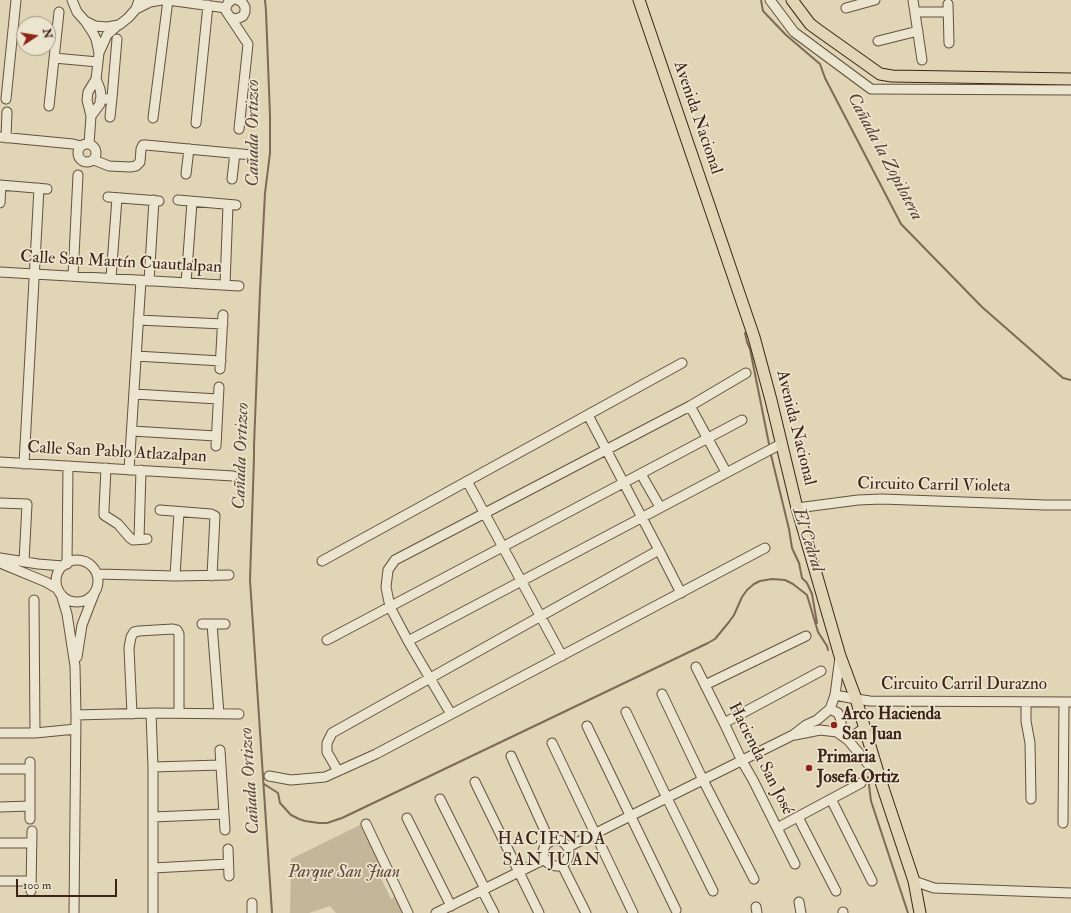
<!DOCTYPE html>
<html>
<head>
<meta charset="utf-8">
<style>
  body { margin:0 }
  #map { position:relative; width:1071px; height:913px; overflow:hidden; background:#e0d5b4; font-family:"IM FELL Double Pica",serif }
  canvas { display:block }
  .north { position:absolute; left:16px; top:16px; width:40px; height:40px; box-sizing:border-box; background:#ebe4ce; border:1px solid #a69785; border-radius:50%; rotate:78deg; font-size:11px; font-weight:700; line-height:16px; text-align:center; color:#3e2418 }
  .north::after { content:''; display:block; margin:auto; width:14px; height:18px; background:#8f2418; clip-path:polygon(50% 0,100% 100%,50% 72%,0 100%) }
  .scale { position:absolute; left:16px; top:879px; width:101px; height:18px; box-sizing:border-box; border:2px solid #3e2418; border-top:0; padding-left:5px; font-size:12px; line-height:14px; white-space:nowrap; color:#3e2418; -webkit-text-stroke:3px #ebe4ce; paint-order:stroke }
</style>
</head>
<body>
<div id="map">
<canvas width="1071" height="913"></canvas>
<div class="north">N</div>
<div class="scale">100 m</div>
</div>
<script>
const context = document.querySelector('canvas').getContext('2d');
context.lineJoin = 'round';
function fill(path, color) { context.fillStyle = color; context.fill(path, 'evenodd'); }
const poly = rows => new Path2D(rows.map(r => 'M' + r).join(''));
function trace(path, color, width, dash) { context.strokeStyle = color; context.lineWidth = width; context.lineCap = dash ? 'butt' : 'round'; context.setLineDash(dash || []); context.stroke(path); }
function write(font, color, halo, rows, align = 'center') {
  context.font = font + ' "IM FELL Double Pica",serif'; context.lineWidth = 3.5; context.setLineDash([]); context.textBaseline = 'middle'; context.strokeStyle = halo; context.fillStyle = color; for (const [text, x, y, turn = 0] of rows) {
    context.save(); context.translate(x, y); context.rotate((+turn || 0) * Math.PI / 180); context.textAlign = isNaN(turn) ? turn : align; if (halo) context.strokeText(text, 0, 0); context.fillText(text, 0, 0); context.restore();
  }
}
fill(poly([
  [362,824,385,873,380,876,391,899,396,896,403,913,336,913,330,906,309,913,290,913,291,859]
]), '#c4b799');
trace(poly([
  [265,0,266,11,270,116,270,153,265,193,260,290,254,446,254,457,250,580,272,913],
  [761,0,763,11,786,35,820,64,825,78,901,224,982,307,1063,378,1071,380],
  [745,333,747,342,750,349,769,444],
  [771,455,789,529,792,548,799,563,802,578,807,583,812,594,817,623],
  [868,777,871,801,908,913],
  [264,784,278,793,280,803,291,815,299,819,305,821,319,823,327,823,342,818,708,643,715,639,729,622,734,615,742,597,747,590,754,584,760,581,772,579,785,580,793,584,807,595,818,632,827,646,828,650]
]), '#7e6a56', 2);
const minor = poly([
  [72,0,77,12,85,21,95,26,107,27,119,25,128,18,136,9,139,0],
  [232,0,228,3,226,8,226,11,230,17,234,19,239,18,243,16,245,12,245,7,242,2,238,0],
  [770,0,794,32,871,89,1071,90],
  [913,0,922,60],
  [948,4,949,43],
  [846,8,875,0],
  [136,9,150,2,162,0],
  [915,12,948,12],
  [230,17,248,44,239,129],
  [85,21,93,33,96,39,99,53,96,79,100,89,101,96,100,104,91,116],
  [878,41,918,31],
  [99,53,107,35,117,26],
  [54,58,98,62],
  [6,99,16,0],
  [100,100,112,98,117,39],
  [49,106,59,12],
  [110,117,112,98],
  [153,118,168,0,226,8],
  [196,123,208,5],
  [0,137,73,144,81,146],
  [6,138,7,112],
  '78 153a9 9 0 1 1 18 0a9 9 0 1 1-18 0Z',
  [89,144,91,116,87,100,88,92,96,79],
  [94,160,109,166,130,167,136,166,140,162,141,149,143,145,146,145,252,155],
  [186,174,189,149],
  [232,179,235,153],
  [0,185,47,189],
  [108,197,159,201],
  [178,200,236,205],
  [0,203,1,185],
  [0,272,239,286],
  [73,276,78,175],
  [111,278,117,198],
  [149,281,154,200],
  [186,283,192,202],
  [225,285,228,205],
  [138,320,223,324],
  [136,356,221,361],
  [220,369,223,315],
  [134,394,218,399],
  [690,406,726,472],
  [588,415,659,550],
  [132,431,216,436],
  [216,446,219,387],
  [0,462,233,476],
  [24,464,39,188],
  [106,468,104,510,104,515,118,524,130,538,133,540,147,539],
  [129,470,141,280],
  [641,474,660,507],
  [467,481,562,656],
  [0,503,27,504,24,562],
  [797,508,858,500,882,499,1045,505,1071,505],
  [160,510,211,514,215,516,212,576],
  [139,539,141,470],
  [0,558,38,564,63,566],
  '56 581a21 21 0 1 1 42 0a21 21 0 1 1-42 0Z',
  [322,561,682,363],
  [0,563,46,582,58,589],
  [67,564,68,466],
  [97,574,175,576,229,575],
  [175,576,179,512],
  [61,594,67,614,75,666,76,715,74,913],
  [34,600,35,733],
  [202,624,225,624],
  [212,624,219,714],
  [327,640,742,420],
  [408,641,781,444],
  [77,657,82,625,94,594],
  [696,667,724,723,742,761,753,780,795,864],
  [705,685,806,636],
  [662,694,703,780,754,879],
  [835,695,856,699,870,701,1071,702],
  [1026,702,1026,721,1030,743,1031,799],
  [830,709,838,713,841,720,841,725,837,732],
  [626,712,667,798,713,891],
  [151,713,153,767,153,913],
  [132,714,129,648,131,637,134,632,139,631,173,629,177,630,179,634,179,713],
  [451,714,408,641,390,607,386,587,388,570,395,560,690,406,746,373],
  [76,715,151,713,239,714],
  [724,723,821,671],
  [587,726,676,910],
  [0,733,35,733,76,729],
  [795,735,820,730,837,732,848,740,878,776],
  [848,740,864,728],
  [552,743,633,913],
  [220,750,225,830],
  [511,756,550,842],
  [30,762,30,819],
  [153,767,221,765],
  [0,769,30,769],
  [338,771,327,752,327,743,332,733,659,550,681,593],
  [269,776,291,780,325,777,376,754,765,548],
  [475,782,539,913],
  [440,799,485,889],
  [831,799,872,881],
  [0,807,30,806],
  [153,817,224,814],
  [798,817,836,891],
  [407,818,451,906],
  [1063,823,1064,702],
  [366,824,408,913],
  [777,828,861,783],
  '543 853a13 13 0 1 1 26 0a13 13 0 1 1-26 0Z',
  [0,843,32,843],
  [568,847,793,735,806,725,817,720,830,709,835,695,840,657],
  [228,849,229,876],
  [562,865,586,913],
  [153,868,228,864],
  [0,881,31,881],
  [914,881,934,888,1071,893],
  [482,890,494,913],
  [31,891,32,831],
  [799,902,801,913],
  [252,903,252,913],
  [756,907,757,913],
  [843,912,843,913],
  [436,913,545,859]
]);
const major = poly([
  [639,0,754,337,771,400,797,508,813,563,840,656,856,699,880,779,914,881,920,913],
  [792,0,810,24,818,30,880,74,892,76,1071,79]
]);
trace(minor, '#66503f', 11);
trace(major, '#3e2418', 13);
trace(minor, '#ebe4ce', 9);
trace(major, '#e0d5b4', 11);
for (const [x, y, r, color] of [
  [834,725,4,"#8f2418"],
  [809,768,4,"#8f2418"]
]) { const dot = new Path2D(); dot.arc(x, y, r, 0, 2 * Math.PI); context.fillStyle = color; context.fill(dot); trace(dot, '#ebe4ce', 1.5); }
write('17px', '#3e2418', '#ebe4ce', [
  ["Avenida Nacional",697,118,71],
  ["Calle San Martín Cuautlalpan",121,263,3],
  ["Avenida Nacional",795,428,76],
  ["Calle San Pablo Atlazalpan",117,453,3],
  ["Circuito Carril Violeta",934,486,1],
  ["Circuito Carril Durazno",964,685],
  ["Hacienda San José",760,759,63]
]);
write('bold 17px', '#3e2418', '#ebe4ce', [
  ["Arco Hacienda",842,715],
  ["San Juan",842,735],
  ["Primaria",817,758],
  ["Josefa Ortiz",817,778]
], 'left');
write('italic 17px', '#604938', '#ebe4ce', [
  ["Parque San Juan",344,873]
]);
write('italic 18px', '#5e4737', '#ebe4ce', [
  ["Cañada Ortizco",254,133,-90],
  ["Cañada la Zopilotera",884,157,62],
  ["Cañada Ortizco",242,456,-88],
  ["El Cedral",807,540,72],
  ["Cañada Ortizco",251,781,-94]
]);
context.letterSpacing = '1px';
write('18px', '#3e2418', '#ebe4ce', [
  ["HACIENDA",552,840],
  ["SAN JUAN",552,861]
]);
context.letterSpacing = '0px';
</script>
</body>
</html>
